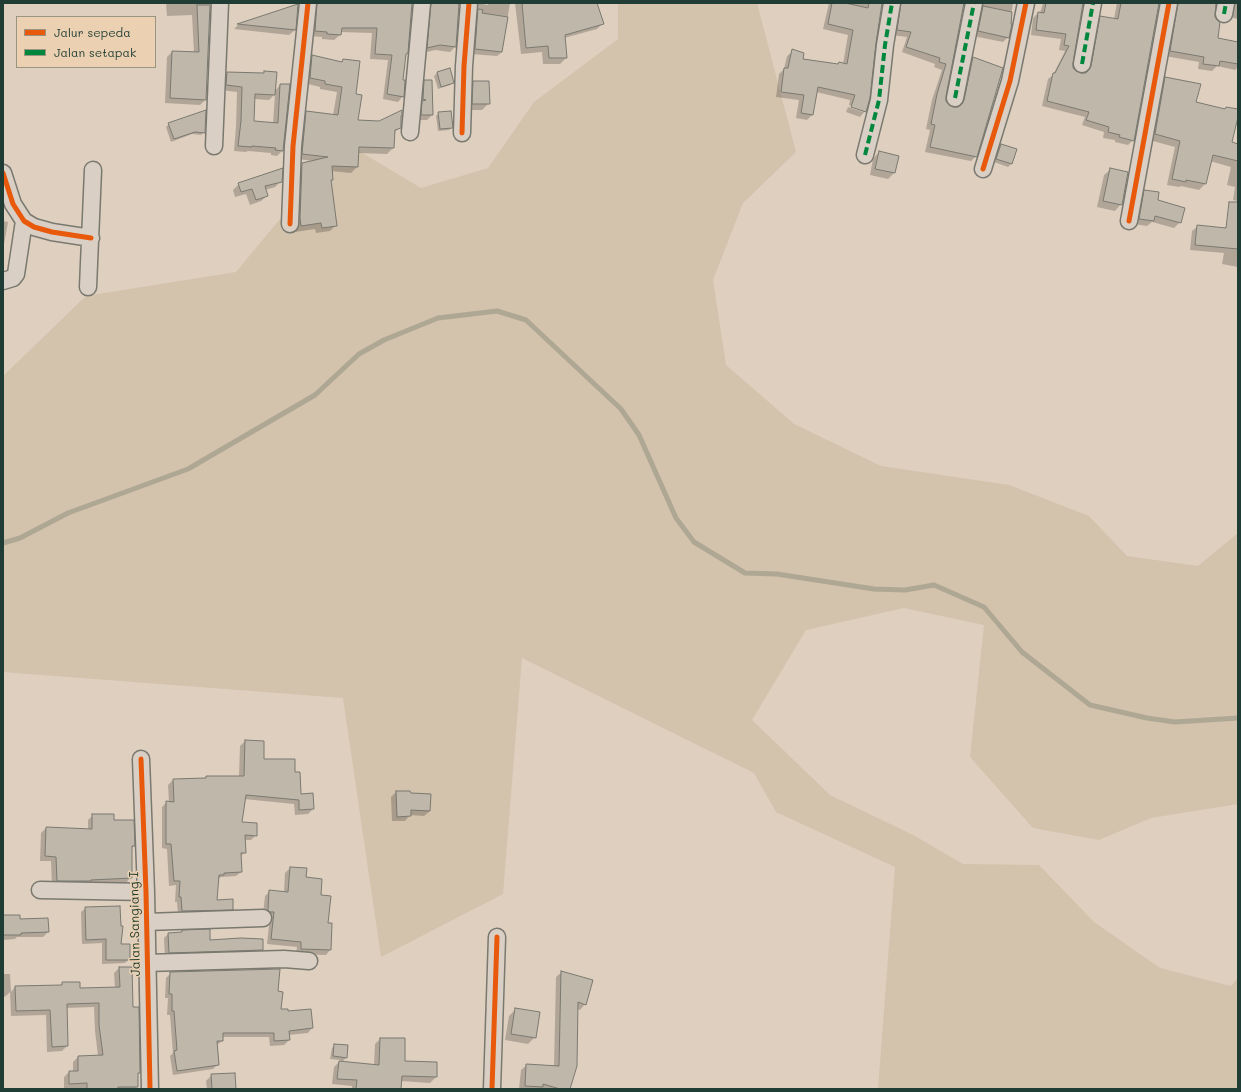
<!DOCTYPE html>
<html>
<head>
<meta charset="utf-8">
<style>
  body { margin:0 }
  #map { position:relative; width:1241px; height:1092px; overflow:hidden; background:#decfbf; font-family:Mali,sans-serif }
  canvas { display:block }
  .frame { position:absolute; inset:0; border:4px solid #1f3d34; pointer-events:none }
  .legend { position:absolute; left:16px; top:16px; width:140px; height:52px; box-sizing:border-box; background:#ebd0b2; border:1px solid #999580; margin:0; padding:5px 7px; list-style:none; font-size:12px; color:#1f3d34 }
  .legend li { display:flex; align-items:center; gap:8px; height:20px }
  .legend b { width:20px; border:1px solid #999580 }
</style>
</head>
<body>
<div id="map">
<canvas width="1241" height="1092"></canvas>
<div class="frame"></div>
<ul class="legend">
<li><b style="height:5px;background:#e8590c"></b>Jalur sepeda</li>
<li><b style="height:5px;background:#00873e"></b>Jalan setapak</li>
</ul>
</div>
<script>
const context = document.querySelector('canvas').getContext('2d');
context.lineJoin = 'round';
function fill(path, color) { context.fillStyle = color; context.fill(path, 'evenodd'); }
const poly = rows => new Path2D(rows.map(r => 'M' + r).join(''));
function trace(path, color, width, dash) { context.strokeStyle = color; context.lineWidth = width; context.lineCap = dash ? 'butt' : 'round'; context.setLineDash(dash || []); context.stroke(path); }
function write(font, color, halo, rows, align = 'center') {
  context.font = font + ' Mali,sans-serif'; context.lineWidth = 3; context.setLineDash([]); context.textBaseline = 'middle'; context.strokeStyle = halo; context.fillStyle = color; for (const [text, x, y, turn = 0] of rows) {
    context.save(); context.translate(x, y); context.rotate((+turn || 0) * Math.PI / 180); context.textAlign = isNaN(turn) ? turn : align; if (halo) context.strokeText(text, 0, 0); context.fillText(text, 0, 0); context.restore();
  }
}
fill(poly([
  [618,3,757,3,796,152,743,203,713,280,726,365,794,424,881,466,1009,485,1089,516,1127,556,1198,566,1238,533,1238,804,1151,818,1099,840,1033,828,970,757,984,625,904,608,806,630,752,720,830,795,915,836,963,864,1039,865,1094,922,1160,968,1231,986,1238,978,1238,1089,878,1089,895,867,776,812,754,773,522,658,503,894,381,957,343,698,3,672,3,376,86,296,236,272,344,142,421,188,488,168,534,102,618,39]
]), '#d3c2ac');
fill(poly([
  [166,3,210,3,208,27,205,100,200,105,165,103,167,57,172,52,194,53,192,15,167,16],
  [313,3,411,3,402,81,403,96,398,102,383,99,388,60,370,59,372,33,340,32,340,35,334,40,322,39,322,37,310,36],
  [425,3,458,3,455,47,450,52,435,50,423,53],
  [478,3,488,5,488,3,510,3,502,52,497,56,470,54,474,8],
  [515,3,596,3,603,23,597,29,564,38,566,58,560,64,543,64,542,52,521,54],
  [829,3,881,3,865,111,860,117,846,112,848,107,863,112,863,110,849,105,850,100,816,92,812,115,807,120,796,118,799,100,776,97,779,74,784,69,787,56,793,51,802,60,836,65,839,63,843,64,848,35,823,29],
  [894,3,963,3,945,96,945,102,948,106,953,108,959,108,968,64,973,59,976,156,971,161,925,152,930,130,926,129,932,100,942,70,934,67,935,64,902,52,907,37,892,35],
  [976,3,1013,3,1008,37,1003,42,973,36],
  [1043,3,1082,3,1072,67,1075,72,1081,74,1086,74,1086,72,1095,22,1101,17,1114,19,1117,3,1158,3,1133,140,1128,145,1115,142,1115,140,1103,138,1104,132,1082,125,1085,117,1042,106,1048,79,1053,75,1065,51,1059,50,1061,39,1031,35,1033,18,1038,13,1040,13],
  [1171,3,1215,3,1214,17,1217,39,1238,43,1238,67,1235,70,1217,66,1212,71,1198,69,1199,62,1165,56],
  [1228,3,1238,3,1238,19,1229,17],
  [297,6,295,30,289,35,234,29,238,25],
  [312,56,341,62,343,60,355,95,357,121,400,127,394,133,393,148,387,154,358,153,357,167,351,173,331,171,332,180,330,182,336,225,330,231,316,233,315,229,295,232,294,225,296,170,302,164,314,161,297,159,301,118,307,112,333,115,337,92,320,89,320,87,304,83,307,62],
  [450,69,453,82,450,85,438,89,434,76,437,73],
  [227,73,275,91,280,85,282,151,277,156,271,155,271,153,248,151,246,152,234,151,236,127,237,92,221,90,222,78],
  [275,94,273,124,253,122,254,99,269,100],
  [1165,78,1195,103,1224,110,1226,108,1238,110,1231,143,1238,145,1238,201,1233,200,1235,187,1227,185,1231,167,1210,161,1205,184,1199,190,1181,186,1179,187,1167,185,1175,147,1149,140,1160,84],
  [425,81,432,115,427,120,416,120,419,86],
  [473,82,489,103,482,110,466,110,467,89],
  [439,113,452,127,449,130,438,131,436,116],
  [169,124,204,132,201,135,192,134,171,142,166,127],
  [1001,145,1016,149,1011,164,1008,167,994,162,998,148],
  [879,152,894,173,888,179,870,175,873,159],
  [1111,169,1121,204,1115,211,1097,207,1104,175],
  [281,181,275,187,265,190,267,196,261,201,250,205,246,194,235,197,233,190,239,184],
  [1145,191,1180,222,1174,228,1152,222,1147,226,1134,224,1139,197],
  [3,221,8,222,3,250],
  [1227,225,1238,226,1238,267,1222,264,1224,253,1190,250,1192,231,1198,226,1224,229],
  [245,741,263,760,294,773,300,795,312,794,313,809,308,814,295,815,294,804,244,799,240,823,256,835,251,840,244,840,245,852,240,857,241,872,236,876,221,877,218,879,216,901,232,909,227,914,178,916,177,902,175,902,176,885,169,886,167,849,162,848,162,807,167,802,169,803,168,785,173,780,204,779,206,777,239,777,240,746],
  [396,792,430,811,424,816,410,815,405,821,392,821,391,797],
  [93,815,113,821,134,846,131,849,131,877,126,883,52,886,51,861,40,861,41,833,46,828,88,829,88,820],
  [290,868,305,878,320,896,327,924,331,924,330,950,326,955,296,954,297,947,267,944,270,916,263,915,265,896,270,891,284,892,285,873],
  [86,908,120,945,129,959,125,963,102,964,102,943,82,944,81,912],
  [3,916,19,920,48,932,43,937,17,937,15,939,3,940],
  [168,934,209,941,262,950,258,954,165,957,164,938],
  [119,968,132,1008,139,1073,137,1075,137,1087,135,1089,64,1088,64,1077,69,1072,73,1072,73,1062,78,1057,98,1056,95,1031,94,1007,66,1008,67,1046,62,1051,47,1052,46,1015,11,1016,10,992,6,996,3,997,3,974,10,974,11,992,15,987,60,986,63,983,79,989,115,988,114,973],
  [562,972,585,1004,580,1010,577,1009,569,1089,519,1089,521,1070,527,1065,554,1066,556,977],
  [171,973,277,992,280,1010,312,1028,308,1033,288,1035,289,1040,284,1045,270,1046,269,1037,222,1037,222,1041,217,1045,218,1064,213,1069,173,1075,170,1056,173,1053,170,1015,167,1015,168,998,165,998,166,978],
  [516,1009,535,1037,528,1044,505,1040,509,1016],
  [380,1039,404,1062,436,1063,436,1077,430,1083,401,1081,400,1089,352,1089,352,1086,332,1084,334,1067,341,1060,330,1059,332,1048,335,1045,346,1058,342,1062,374,1065,375,1044],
  [212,1075,235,1089,207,1089,206,1081]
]), '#0003');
trace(poly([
  [3,543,20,538,68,513,188,469,315,395,359,354,384,340,438,318,497,311,526,320,621,409,639,435,676,518,694,542,745,573,777,574,874,589,905,590,934,585,984,607,1022,652,1090,705,1147,718,1175,722,1238,718]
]), '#aea793', 5);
const building = poly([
  [317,3,412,3,408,53,406,54,403,80,405,80,404,97,387,94,392,55,375,54,377,28,342,28,341,35,327,34,327,32,315,31,317,3],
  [431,3,454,3,459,4,456,47,440,45,427,48,431,3],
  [522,3,597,3,604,24,565,35,567,58,549,58,548,46,526,48,522,3],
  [832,3,845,3,868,8,869,3,882,3,876,43,870,98,866,112,851,107,855,95,818,87,813,115,801,113,804,95,781,92,784,68,788,68,792,49,804,53,803,59,838,64,839,62,847,64,853,30,828,24,832,3],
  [901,3,964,3,946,96,946,101,949,105,953,107,958,107,962,104,964,100,973,57,1003,68,977,157,930,147,935,125,931,124,937,94,946,64,939,62,940,58,906,47,911,32,897,30,901,3],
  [1046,3,1083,3,1073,63,1073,68,1076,71,1081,73,1086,73,1089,70,1091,66,1100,16,1118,19,1121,3,1159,3,1134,141,1119,137,1120,135,1108,132,1109,127,1086,120,1089,112,1047,101,1053,73,1055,73,1069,46,1064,45,1066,34,1036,30,1038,12,1044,13,1046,3],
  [1178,3,1216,3,1215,17,1218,21,1220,22,1218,38,1238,42,1238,64,1220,61,1219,66,1203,64,1204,57,1170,51,1178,3],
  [298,4,296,30,237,24,298,4],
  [197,5,210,5,206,100,170,98,172,51,199,52,197,5],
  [983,6,1012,12,1011,24,1012,24,1009,38,978,31,983,6],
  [478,9,483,10,482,13,508,17,502,52,475,49,478,9],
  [312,55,342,62,343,59,360,61,356,94,362,95,358,120,379,121,402,110,402,116,401,116,401,128,395,130,394,148,359,147,358,167,332,166,333,180,331,180,337,226,322,228,321,223,301,226,300,218,302,163,328,157,302,154,306,111,338,115,342,87,325,84,325,81,310,78,312,55],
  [450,68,454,83,441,87,437,72,450,68],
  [264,71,277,72,275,95,255,94,254,121,278,123,280,84,290,84,283,151,275,150,276,148,252,146,252,147,238,146,241,121,242,87,226,85,227,72,264,73,264,71],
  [1165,77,1201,84,1196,102,1225,109,1226,107,1238,109,1238,117,1232,142,1238,144,1238,161,1213,155,1206,184,1186,180,1186,182,1172,179,1180,141,1155,134,1165,77],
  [424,80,432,80,433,115,421,115,422,101,426,100,423,99,424,80],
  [473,81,489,81,490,104,472,104,473,81],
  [206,110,205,133,195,132,174,139,168,123,206,110],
  [451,111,453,128,440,129,438,112,451,111],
  [1001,144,1017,149,1012,164,996,159,1001,144],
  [879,151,899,156,895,173,875,169,879,151],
  [283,168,282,182,265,186,268,196,256,200,252,189,241,192,238,183,283,168],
  [1110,168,1128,172,1122,205,1103,201,1110,168],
  [1144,190,1159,192,1158,200,1185,208,1181,223,1155,216,1154,221,1139,219,1144,190],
  [1229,202,1238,202,1238,249,1195,245,1197,225,1226,228,1229,202],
  [245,740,264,741,264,759,295,759,295,772,300,772,301,794,313,793,314,809,299,810,299,800,246,795,242,822,257,823,257,836,245,835,246,853,241,853,242,872,224,873,224,875,219,875,217,900,233,899,233,910,182,911,181,897,179,897,180,881,174,881,171,844,166,844,166,801,174,802,173,779,206,778,206,776,244,776,245,740],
  [396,791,410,791,411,793,431,794,430,811,411,810,411,816,397,817,396,791],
  [92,814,114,814,114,820,134,820,135,846,132,846,132,878,91,880,91,881,57,881,56,857,45,856,46,827,92,829,92,814],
  [290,867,307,868,306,877,322,879,321,895,331,896,328,923,332,923,331,950,301,949,301,942,271,939,274,912,270,912,268,910,269,890,288,892,290,867],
  [120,906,121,926,123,926,121,944,130,944,130,960,106,960,106,939,86,940,85,907,120,906],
  [3,915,20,915,20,919,48,918,49,932,21,933,21,935,3,935,3,915],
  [210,929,210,940,241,938,263,939,263,950,169,953,168,933,182,932,182,930,210,929],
  [119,967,132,967,133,1007,139,1007,140,1073,138,1073,138,1087,118,1087,118,1089,87,1089,87,1083,69,1084,69,1071,78,1071,78,1056,103,1055,99,1025,99,1003,67,1004,68,1046,52,1047,50,1010,16,1011,15,986,62,985,62,982,80,982,80,988,120,987,119,967],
  [280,969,278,991,283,992,281,1009,288,1009,288,1011,311,1009,313,1028,289,1031,290,1040,274,1041,274,1033,223,1033,223,1041,217,1041,219,1065,177,1071,174,1051,177,1050,174,1011,172,1011,172,994,169,994,170,972,280,969],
  [561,971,593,980,586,1005,578,1002,577,1066,570,1089,560,1089,543,1084,543,1087,525,1086,526,1064,559,1066,561,971],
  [515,1008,540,1012,536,1038,511,1034,515,1008],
  [380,1038,405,1038,405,1061,437,1062,437,1077,402,1076,401,1089,356,1089,357,1080,337,1079,339,1061,379,1065,380,1038],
  [334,1044,348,1045,347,1058,333,1056,334,1044],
  [235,1073,236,1089,212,1089,211,1074,235,1073]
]);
fill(building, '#c0b7ab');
trace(building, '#7a7970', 1);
const minor = poly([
  [1224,14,1226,3],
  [1082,64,1093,3],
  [955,98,974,3],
  [410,132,422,3],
  [462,133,464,66,469,3],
  [214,146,220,3],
  [865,155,879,100,885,45,892,3],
  [983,169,1010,81,1026,3],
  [3,173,13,204,24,221,34,227,52,232,91,238],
  [1129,221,1169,3],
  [290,224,293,146,308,3],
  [3,281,13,278,16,274,24,221],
  [88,287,93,170],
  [141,759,146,892,150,1089],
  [40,890,146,892],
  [146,922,263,918],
  [146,963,284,959,309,961],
  [492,1089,497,937]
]);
trace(minor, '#7a7970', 19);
trace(minor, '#d9cfc4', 16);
trace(poly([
  [1224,14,1226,3],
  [1082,64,1093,3],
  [955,98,974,3],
  [865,155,879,100,885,45,892,3]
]), '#00873e', 4, [8, 4]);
trace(poly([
  [462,133,464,66,469,3],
  [983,169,1010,81,1026,3],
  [3,173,13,204,24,221,34,227,52,232,91,238],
  [1129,221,1169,3],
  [290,224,293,146,308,3],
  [141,759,146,892,150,1089],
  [492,1089,497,937]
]), '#e8590c', 5);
write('13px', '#1f3d34', '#ebd0b2', [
  ["Jalan Sangiang I",135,924,-91]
]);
</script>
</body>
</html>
